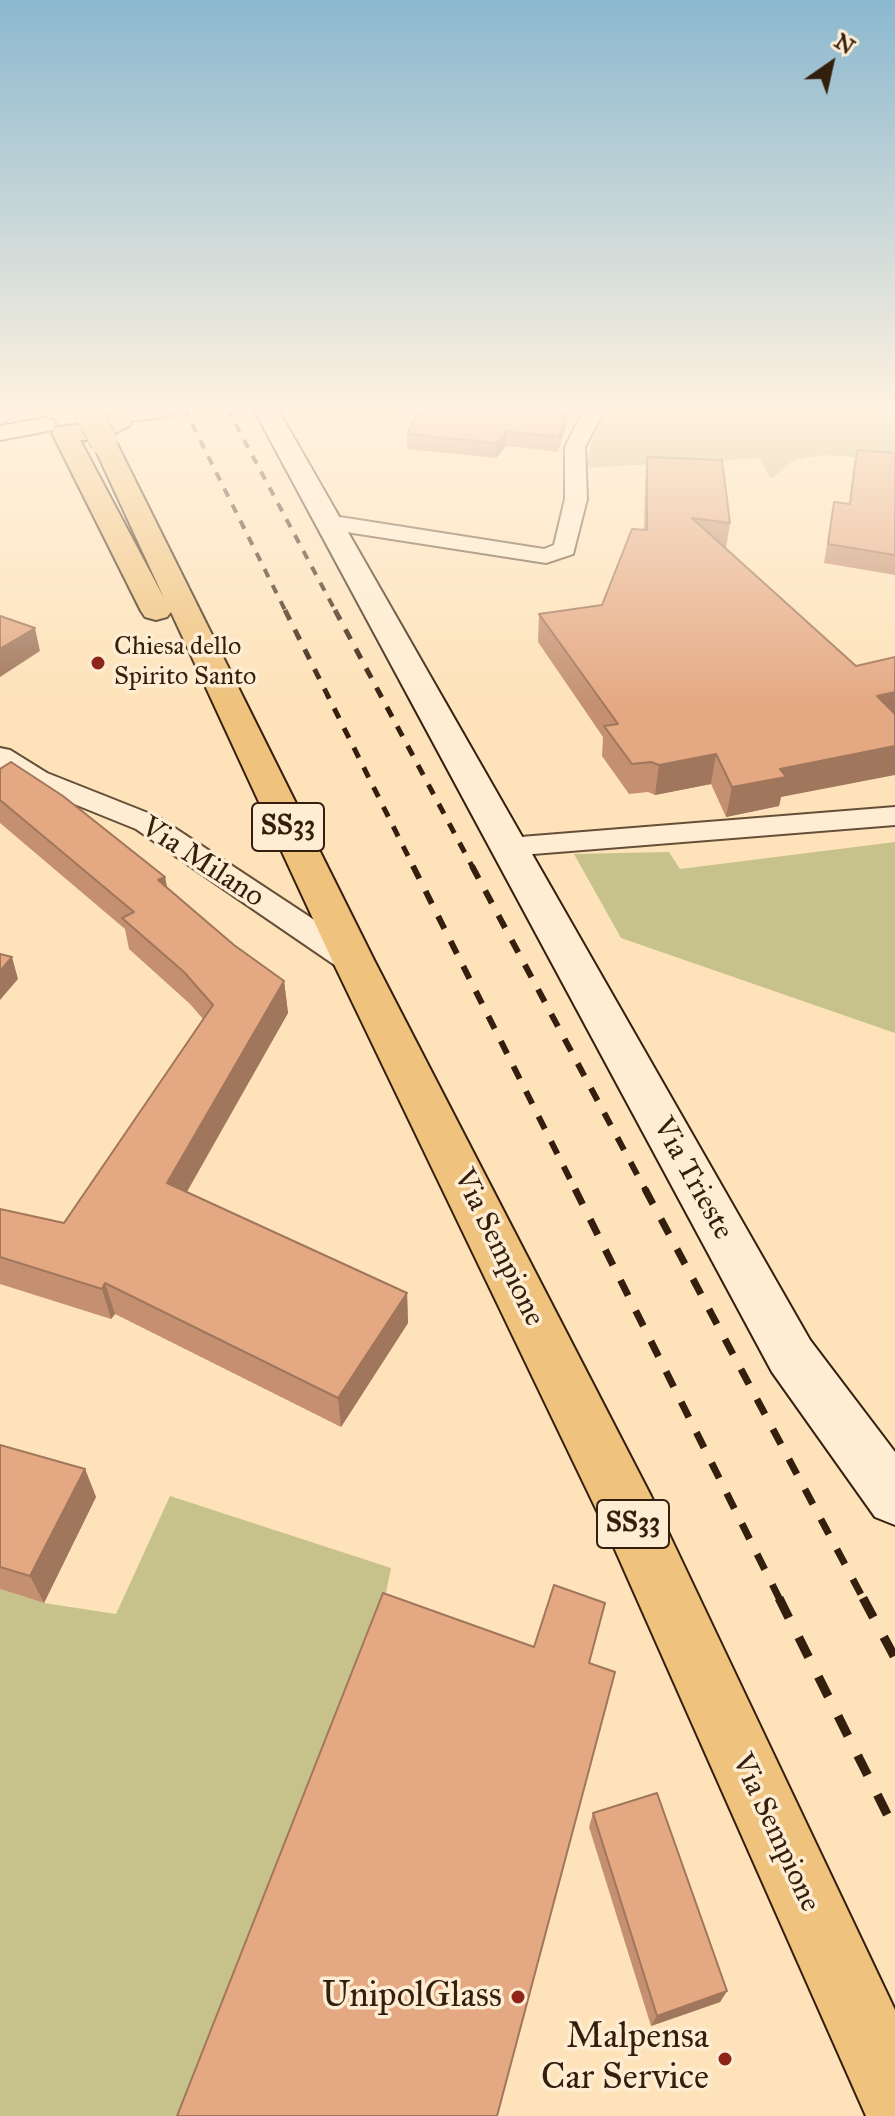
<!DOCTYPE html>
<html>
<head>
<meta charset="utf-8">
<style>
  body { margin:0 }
  #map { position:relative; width:895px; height:2116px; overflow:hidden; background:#fee3ba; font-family:"IM FELL Great Primer",serif }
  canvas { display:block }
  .north { position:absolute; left:791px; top:24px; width:80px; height:80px; -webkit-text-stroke:6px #feedd2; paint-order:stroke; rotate:34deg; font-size:22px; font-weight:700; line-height:32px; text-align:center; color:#341e0d }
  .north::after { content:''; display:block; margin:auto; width:28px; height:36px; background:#341e0d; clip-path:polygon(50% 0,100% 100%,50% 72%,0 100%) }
</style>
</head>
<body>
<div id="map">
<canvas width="895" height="2116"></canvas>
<div class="north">N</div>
</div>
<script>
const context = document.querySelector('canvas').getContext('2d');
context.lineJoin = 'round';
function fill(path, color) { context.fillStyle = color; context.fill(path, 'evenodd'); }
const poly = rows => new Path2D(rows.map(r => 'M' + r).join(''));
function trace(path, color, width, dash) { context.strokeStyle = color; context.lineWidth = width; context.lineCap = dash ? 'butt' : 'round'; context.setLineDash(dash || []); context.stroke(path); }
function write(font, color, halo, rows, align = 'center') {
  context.font = font + ' "IM FELL Great Primer",serif'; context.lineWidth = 7; context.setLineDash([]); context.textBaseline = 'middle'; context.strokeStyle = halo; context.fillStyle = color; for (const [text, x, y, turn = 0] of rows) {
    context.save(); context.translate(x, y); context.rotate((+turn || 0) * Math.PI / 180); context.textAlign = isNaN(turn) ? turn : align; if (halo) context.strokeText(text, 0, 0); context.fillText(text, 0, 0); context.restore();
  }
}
fill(poly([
  [606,408,895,408,895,460,825,455,804,458,791,462,771,479,759,458,585,468,596,427],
  [895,842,895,1033,621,938,574,854,669,852,680,869],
  [170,1496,391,1568,384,1602,183,2116,0,2116,0,1589,44,1603,116,1614]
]), '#c7c18b');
const lane = poly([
  [15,408,28,408,0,424,0,417,15,408]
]);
const street = poly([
  [585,408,605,408,585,447,587,499,573,554,546,563,327,529,316,522,327,515,544,549,554,545,565,499,565,447,585,408],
  [0,748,10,750,47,773,158,817,366,954,371,962,366,970,354,973,342,970,136,829,27,785,0,768,0,748],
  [895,807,895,825,508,856,497,854,493,847,497,840,508,838,895,807]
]);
const secondary = poly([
  [121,408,174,408,175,410,171,415,163,417,123,422,114,420,111,415,121,408],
  [253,408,277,408,810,1340,895,1452,895,1525,875,1517,772,1372,253,408],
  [44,418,53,420,56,425,53,430,0,440,0,426,44,418]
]);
const primary = poly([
  [105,408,130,408,135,415,129,426,109,436,116,442,375,962,651,1496,895,2010,895,2116,866,2116,609,1536,333,962,171,612,167,617,156,620,145,617,141,611,52,433,55,428,64,426,102,422,111,416,105,408],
  [80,440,93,440,92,442,164,598,80,440]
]);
trace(lane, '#664f38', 4);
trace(street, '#664f38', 4);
trace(secondary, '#341e0d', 4);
trace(primary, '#341e0d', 4);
fill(lane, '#feedd2');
fill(street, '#feedd2');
fill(secondary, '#feedd2');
fill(primary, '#efc27d');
trace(poly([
  [184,408,286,612],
  [227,408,336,612]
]), '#341e0d', 4, [9, 9]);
trace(poly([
  [285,610,414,868],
  [335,610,473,868]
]), '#341e0d', 5, [11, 11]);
trace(poly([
  [413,866,576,1191],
  [472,866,646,1191]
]), '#341e0d', 6, [14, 14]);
trace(poly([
  [575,1189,780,1600],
  [645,1189,864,1600]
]), '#341e0d', 7, [17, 17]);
trace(poly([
  [779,1598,895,1830],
  [863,1598,895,1658]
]), '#341e0d', 9, [22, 22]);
const primaryBridge = poly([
  [86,408,104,442]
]);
trace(primaryBridge, '#341e0d', 29, []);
trace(primaryBridge, '#efc27d', 27);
fill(poly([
  [419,408,571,408,558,452,506,446,496,458,407,449,407,434],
  [857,450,895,453,895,575,824,563,834,502,849,504,853,469],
  [647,457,730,523,726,548,781,797,779,806,726,817,711,784,655,795,648,792,629,794,602,756,603,737,538,642,539,614,602,605,644,530,645,483],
  [0,769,165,877,167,888,234,945,284,981,288,1013,187,1192,407,1293,408,1323,341,1427,115,1314,111,1319,0,1284,0,1209,64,1223,203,1019,190,1004,129,949,125,929,0,823],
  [0,1445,85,1469,96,1497,44,1603,0,1589],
  [593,1813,727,1991,720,2002,651,2026,589,1827]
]), '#c49071');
fill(poly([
  [568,408,571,408,558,452,559,437],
  [506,431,506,446,496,458,497,443],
  [35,628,40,651,0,677,0,649],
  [895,692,895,720,877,696],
  [895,746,895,775,781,797,779,806,726,817,732,787,780,769],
  [716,754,711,784,655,795,659,765],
  [165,877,171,908,158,880],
  [12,957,18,979,0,1000,0,971],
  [284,981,288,1013,174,1214,167,1183],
  [105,1283,115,1314,111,1319,102,1289],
  [407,1293,408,1323,341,1427,338,1398],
  [85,1469,96,1497,44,1603,30,1576],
  [727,1991,720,2002,651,2026,657,2016]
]), '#a0765c');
const building = poly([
  [419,408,568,408,559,437,506,431,497,443,407,434,419,408],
  [857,450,895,453,895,555,828,544,834,502,850,504,857,450],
  [647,457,722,460,730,523,692,518,856,666,895,657,895,692,877,696,895,714,895,746,780,769,786,777,732,787,716,754,659,765,651,762,632,764,604,726,618,724,539,614,602,605,632,529,647,530,647,457],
  [0,616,35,628,0,649,0,616],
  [11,762,63,796,165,877,158,880,234,945,284,981,167,1183,407,1293,338,1398,105,1283,102,1289,0,1257,0,1209,64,1223,213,1005,184,972,122,918,134,912,0,800,0,769,11,762],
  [0,954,12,957,0,971,0,954],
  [0,1445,85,1469,30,1576,0,1567,0,1445],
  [554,1585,605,1603,589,1663,615,1672,497,2116,177,2116,383,1593,534,1647,554,1585],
  [657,1793,727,1991,657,2016,593,1813,657,1793]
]);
fill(building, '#e4a883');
trace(building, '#a0765c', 2);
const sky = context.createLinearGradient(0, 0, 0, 705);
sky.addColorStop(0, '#8bb8cf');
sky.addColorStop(0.58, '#fff2e0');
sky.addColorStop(1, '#fff2e000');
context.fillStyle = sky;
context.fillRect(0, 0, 895, 705);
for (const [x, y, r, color] of [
  [98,663,8,"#8f2418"],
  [518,1997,8,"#8f2418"],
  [725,2059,8,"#8f2418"]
]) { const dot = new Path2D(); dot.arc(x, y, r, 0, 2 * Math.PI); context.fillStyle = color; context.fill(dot); trace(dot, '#feedd2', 3); }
write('26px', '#341e0d', '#feedd2', [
  ["Chiesa dello",114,648],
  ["Spirito Santo",114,678]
], 'left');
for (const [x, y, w] of [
  [288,827,72],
  [633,1524,72]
]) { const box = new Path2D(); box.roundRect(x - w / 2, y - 24, w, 48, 6); context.fillStyle = '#feedd2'; context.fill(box); trace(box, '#341e0d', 2); }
write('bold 28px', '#341e0d', null, [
  ["SS33",288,827],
  ["SS33",633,1524]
]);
write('30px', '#341e0d', '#feedd2', [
  ["Via Milano",202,863,33],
  ["Via Trieste",692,1179,61],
  ["Via Sempione",498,1248,64],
  ["Via Sempione",775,1833,65]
]);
write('36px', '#341e0d', '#feedd2', [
  ["UnipolGlass",502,1997],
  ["Malpensa",709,2038],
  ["Car Service",709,2079]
], 'right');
</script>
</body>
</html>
